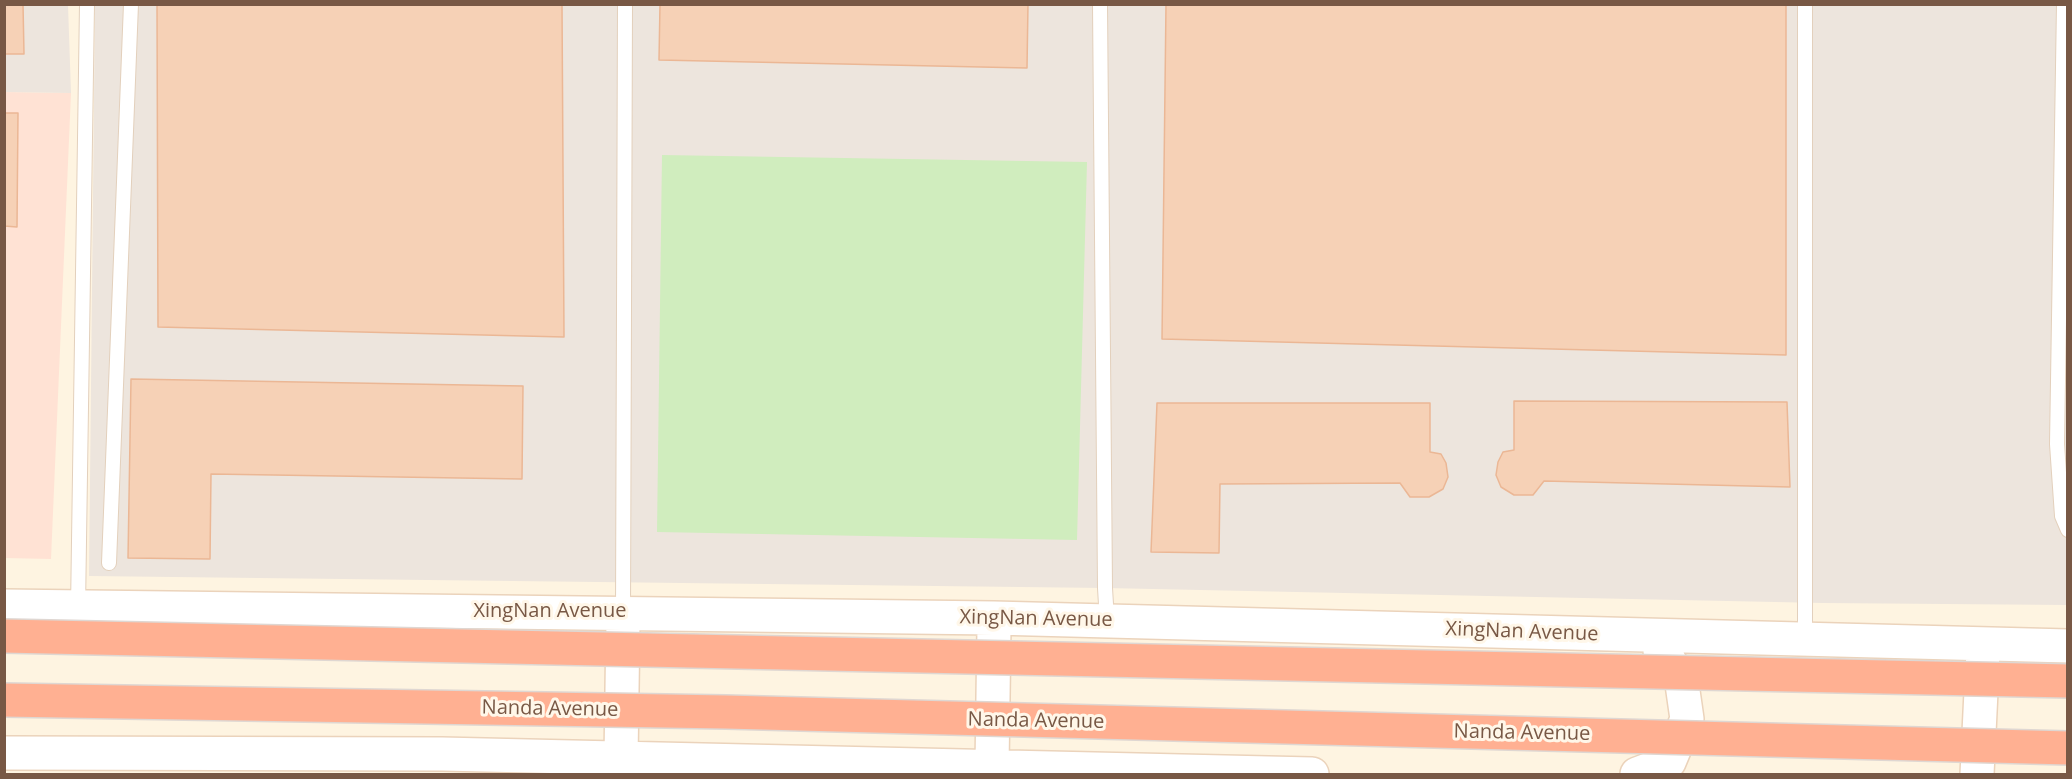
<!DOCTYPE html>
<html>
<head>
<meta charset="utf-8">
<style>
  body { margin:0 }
  #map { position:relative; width:2072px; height:779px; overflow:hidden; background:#fef4e1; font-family:"Open Sans",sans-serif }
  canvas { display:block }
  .frame { position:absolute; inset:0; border:6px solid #785845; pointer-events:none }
</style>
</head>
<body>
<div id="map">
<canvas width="2072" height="779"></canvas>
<div class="frame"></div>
</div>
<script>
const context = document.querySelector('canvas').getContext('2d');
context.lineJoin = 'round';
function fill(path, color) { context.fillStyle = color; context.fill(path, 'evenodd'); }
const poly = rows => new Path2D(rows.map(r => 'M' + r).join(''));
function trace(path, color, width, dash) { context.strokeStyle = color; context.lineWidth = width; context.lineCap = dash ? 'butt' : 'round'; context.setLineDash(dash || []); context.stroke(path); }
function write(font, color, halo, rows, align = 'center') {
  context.font = font + ' "Open Sans",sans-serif'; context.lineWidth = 6; context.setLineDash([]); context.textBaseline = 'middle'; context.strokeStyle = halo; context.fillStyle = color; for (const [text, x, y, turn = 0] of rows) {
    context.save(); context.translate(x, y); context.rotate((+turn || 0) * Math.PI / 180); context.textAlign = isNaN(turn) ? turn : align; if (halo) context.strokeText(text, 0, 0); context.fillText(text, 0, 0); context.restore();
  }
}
fill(poly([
  [5,92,71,93,51,559,5,558]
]), '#ffe2d4');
fill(poly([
  [5,5,68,5,71,93,5,92],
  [95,5,2067,5,2067,605,1823,603,1105,588,89,576]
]), '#ede5dd');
fill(poly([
  [662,155,1087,162,1077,540,657,532]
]), '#d0edbe');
const building = poly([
  [4,4,23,4,24,54,4,54,4,4],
  [157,4,562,4,564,337,158,327,157,4],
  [660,4,1028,4,1027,68,659,60,660,4],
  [1166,4,1786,4,1786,355,1162,339,1166,4],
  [4,113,18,113,17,227,4,226,4,113],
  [131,379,523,386,522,479,211,474,210,559,128,558,131,379],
  [1514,401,1787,402,1790,487,1544,481,1533,495,1514,495,1501,487,1496,475,1498,462,1503,452,1514,450,1514,401],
  [1157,403,1430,403,1430,452,1441,454,1446,463,1448,477,1443,489,1429,497,1410,497,1400,483,1220,484,1219,553,1151,552,1157,403]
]);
fill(building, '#f6d1b6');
trace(building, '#ebb795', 1.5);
const lane = poly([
  [1100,4,1105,588,1107,621],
  [1805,4,1805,641],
  [2064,4,2057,444,2062,516,2068,530],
  [109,563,131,4],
  [78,608,87,4],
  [623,612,625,4]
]);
const secondary = poly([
  [4,606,994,618,2068,646],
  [4,753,442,754,1312,774],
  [621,758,623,622],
  [992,766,994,628],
  [1637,774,1669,762,1687,719,1682,684,1665,653,1660,651],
  [1977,774,1983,650]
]);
trace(lane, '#e3d0bc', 16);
trace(secondary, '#ebd3bb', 36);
trace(lane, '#fff', 14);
trace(secondary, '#fff', 33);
const highwayBridge = poly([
  [4,636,2068,681],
  [4,700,726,712,2068,748]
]);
trace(highwayBridge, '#dfd7d2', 36, []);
trace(highwayBridge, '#ffb092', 33);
write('20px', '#785845', '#fff7e9', [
  ["XingNan Avenue",550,611],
  ["XingNan Avenue",1036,619,1],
  ["XingNan Avenue",1522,632,2],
  ["Nanda Avenue",550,709,1],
  ["Nanda Avenue",1036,721,1],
  ["Nanda Avenue",1522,733,1]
]);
</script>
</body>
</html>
